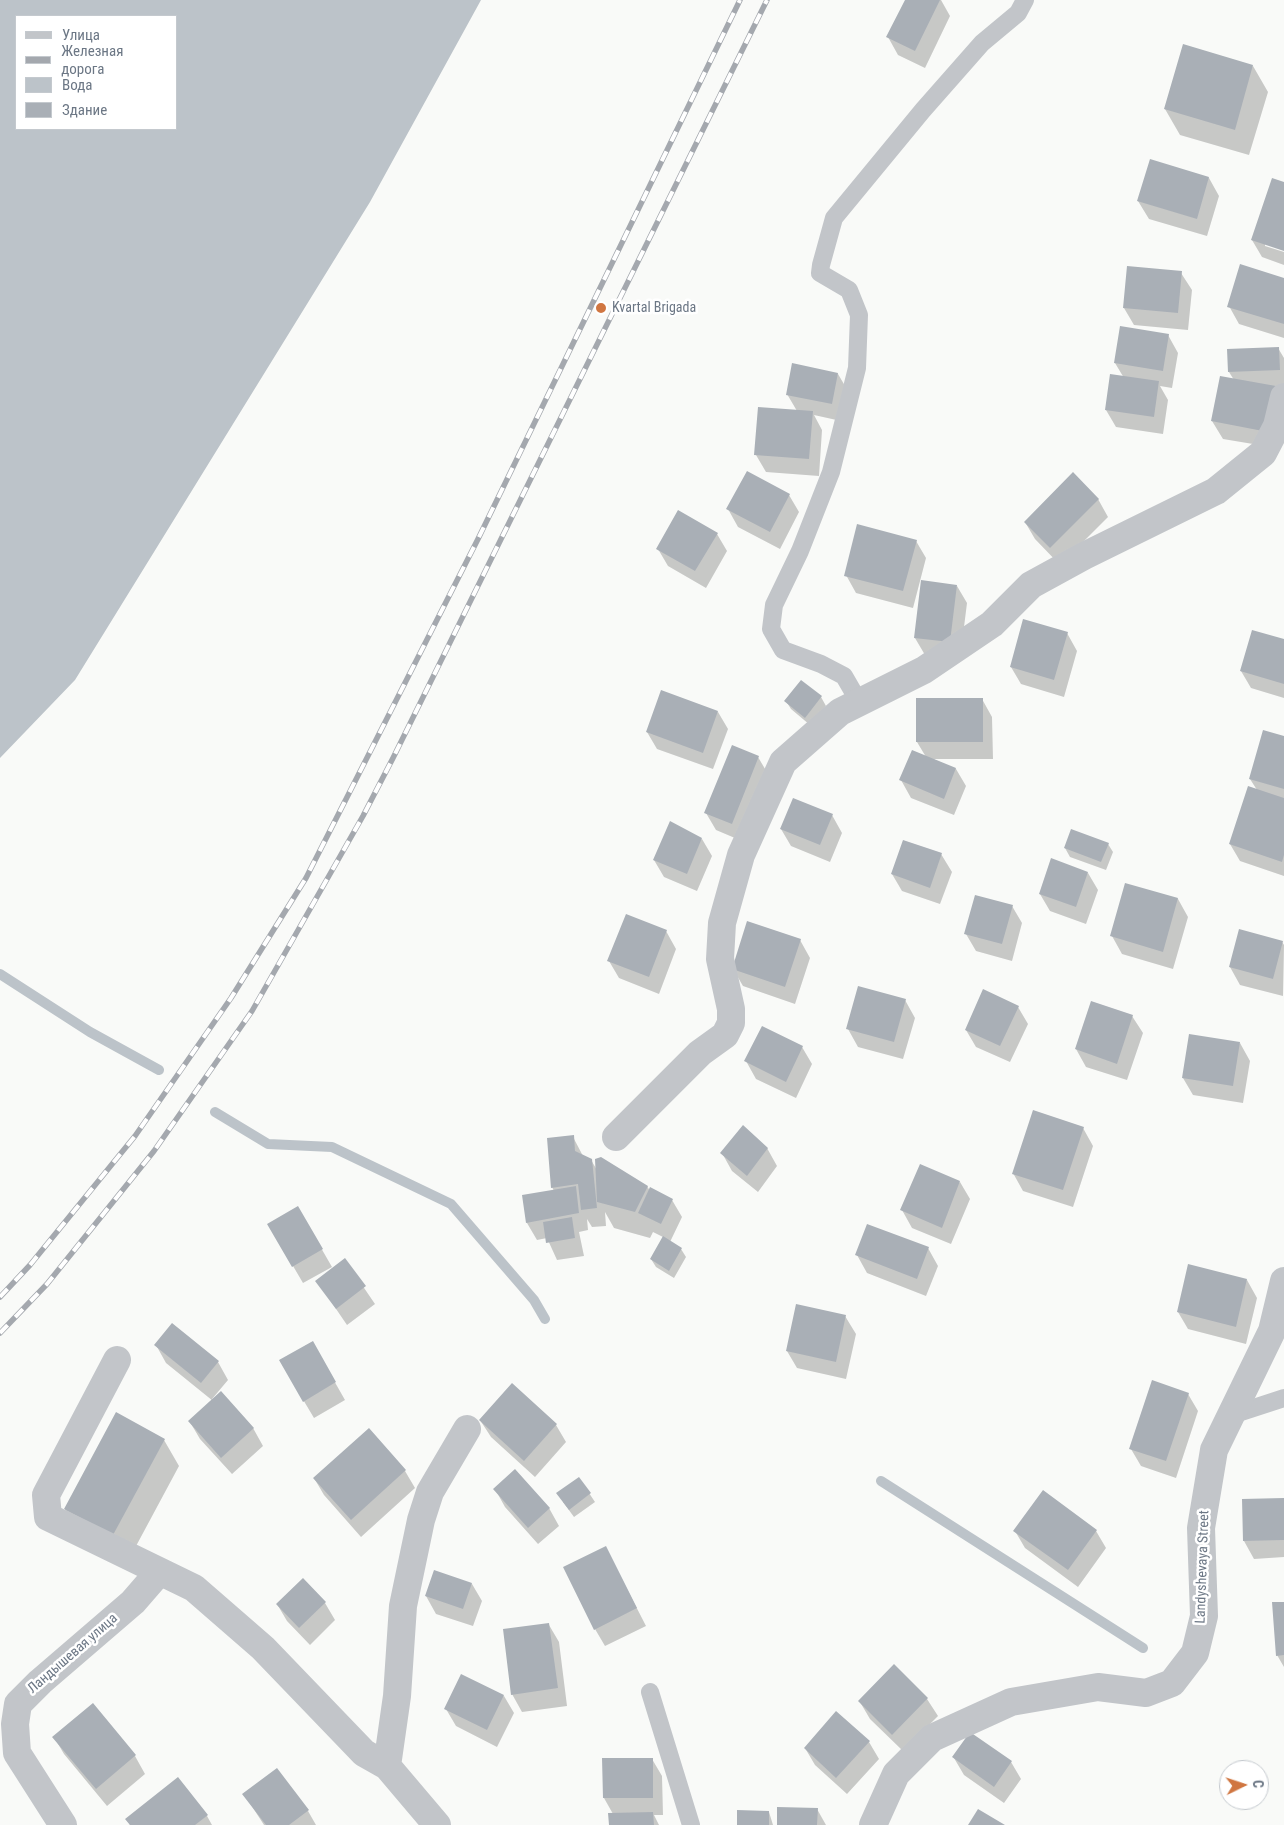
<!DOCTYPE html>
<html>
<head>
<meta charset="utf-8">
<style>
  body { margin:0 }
  #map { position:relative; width:1284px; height:1825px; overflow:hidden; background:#f9faf8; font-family:"Roboto Condensed",sans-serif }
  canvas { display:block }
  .legend { position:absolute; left:15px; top:15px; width:162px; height:115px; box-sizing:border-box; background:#fff; border:1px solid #c4c9ce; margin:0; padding:6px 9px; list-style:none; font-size:15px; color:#6c7785 }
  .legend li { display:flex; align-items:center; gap:10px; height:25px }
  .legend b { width:25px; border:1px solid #c4c9ce }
  .north { position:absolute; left:1219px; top:1760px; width:50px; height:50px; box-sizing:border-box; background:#fff; border:1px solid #c4c9ce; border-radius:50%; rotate:86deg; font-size:14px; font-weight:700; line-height:20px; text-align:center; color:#6c7785 }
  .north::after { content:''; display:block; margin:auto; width:18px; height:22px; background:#d07641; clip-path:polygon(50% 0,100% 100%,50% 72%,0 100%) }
</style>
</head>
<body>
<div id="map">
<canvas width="1284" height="1825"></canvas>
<ul class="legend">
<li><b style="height:6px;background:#c2c5c9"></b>Улица</li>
<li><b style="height:6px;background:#a4a8ae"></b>Железная дорога</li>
<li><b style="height:14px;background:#bcc3c9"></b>Вода</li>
<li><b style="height:14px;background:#a9afb6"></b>Здание</li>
</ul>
<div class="north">С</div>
</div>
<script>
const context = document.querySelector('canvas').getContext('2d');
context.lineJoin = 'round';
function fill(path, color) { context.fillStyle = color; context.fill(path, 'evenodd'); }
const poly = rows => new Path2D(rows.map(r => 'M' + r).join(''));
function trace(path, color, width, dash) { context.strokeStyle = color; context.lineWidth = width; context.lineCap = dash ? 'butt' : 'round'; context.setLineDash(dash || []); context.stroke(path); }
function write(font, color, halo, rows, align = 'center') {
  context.font = font + ' "Roboto Condensed",sans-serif'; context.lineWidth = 5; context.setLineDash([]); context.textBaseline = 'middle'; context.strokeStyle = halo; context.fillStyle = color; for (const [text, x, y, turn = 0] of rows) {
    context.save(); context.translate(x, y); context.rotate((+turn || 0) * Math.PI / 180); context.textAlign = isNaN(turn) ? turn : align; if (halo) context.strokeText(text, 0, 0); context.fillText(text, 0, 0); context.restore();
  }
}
fill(poly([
  [0,0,481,0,370,202,75,680,0,758],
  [16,16,176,16,176,129,16,129]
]), '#bcc3c9');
fill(poly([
  [906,0,941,0,950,16,925,68,898,55,888,37],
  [1253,66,1268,92,1249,155,1180,135,1165,109],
  [1150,161,1209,178,1219,196,1207,236,1149,219,1138,201],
  [1284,183,1284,250,1265,243,1265,246,1284,252,1284,265,1262,257,1252,240],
  [1181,273,1192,290,1188,330,1134,325,1124,308],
  [1284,279,1284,338,1239,324,1229,306],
  [1168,335,1178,353,1172,388,1160,386,1168,400,1163,434,1116,427,1106,410,1124,378,1115,363],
  [1278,348,1284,358,1284,388,1277,448,1223,439,1212,421,1234,380,1229,372],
  [838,374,848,391,841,421,814,415,822,430,819,476,766,472,756,455,797,411,787,394],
  [789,495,799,512,780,549,738,527,728,509],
  [1098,499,1108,517,1060,565,1035,539,1025,522],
  [717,534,727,551,706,588,668,566,658,549],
  [916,541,926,558,913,608,856,593,846,575],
  [957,586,967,603,960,659,925,655,915,638],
  [1067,633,1077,651,1064,697,1021,684,1011,667],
  [1284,641,1284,698,1251,688,1241,671],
  [821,697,826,706,810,725,791,709,786,701],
  [917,699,982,699,992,717,993,759,933,759,956,769,966,786,954,815,911,798,901,780,926,757,917,742],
  [718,712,728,729,713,769,657,749,647,732],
  [1284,738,1284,876,1240,861,1230,844,1257,790,1250,779],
  [758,757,768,774,742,841,716,830,706,813],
  [832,815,842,833,830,862,791,846,781,829],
  [702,839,712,856,697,891,664,877,654,860],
  [1108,844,1113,852,1106,870,1070,857,1065,848],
  [941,854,952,872,940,904,902,891,892,874],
  [1088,873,1098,890,1086,924,1050,911,1040,894],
  [1126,885,1178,899,1188,917,1173,969,1122,954,1112,936],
  [1012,906,1022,923,1012,961,976,951,966,934],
  [666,931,676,949,659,994,619,978,609,961],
  [800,940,810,958,795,1004,743,986,733,969],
  [1282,942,1284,945,1283,996,1240,985,1230,967],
  [905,1000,915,1018,903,1059,858,1047,848,1029],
  [1018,1007,1028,1024,1010,1062,976,1047,966,1030],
  [1132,1016,1143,1033,1127,1080,1086,1067,1076,1049],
  [1240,1043,1250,1061,1243,1103,1193,1095,1183,1078],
  [802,1047,812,1064,796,1098,756,1079,746,1061],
  [1083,1128,1093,1146,1073,1207,1023,1191,1013,1173],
  [573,1137,583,1156,591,1160,597,1170,647,1186,650,1191,672,1200,682,1217,670,1242,681,1249,686,1257,674,1278,656,1267,651,1259,663,1237,653,1232,650,1238,614,1228,605,1212,606,1226,592,1227,587,1219,588,1230,579,1232,584,1256,557,1260,547,1238,537,1240,527,1223,523,1196,554,1191,552,1187],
  [767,1148,777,1166,758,1192,732,1171,722,1153],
  [960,1182,970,1199,951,1244,912,1228,902,1210],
  [298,1208,332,1267,303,1283,269,1225],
  [928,1248,938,1266,926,1296,867,1273,857,1255],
  [345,1260,375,1304,347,1325,317,1281],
  [1247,1280,1257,1298,1246,1344,1188,1329,1178,1312],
  [845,1316,856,1334,846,1379,797,1368,787,1351],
  [312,1342,345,1400,314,1418,280,1361],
  [156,1345,218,1362,228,1380,212,1399,253,1428,263,1446,232,1474,200,1439,190,1422,213,1401,166,1363],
  [1188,1394,1198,1411,1176,1478,1141,1466,1131,1449],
  [480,1420,556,1425,566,1442,535,1477,491,1437],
  [368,1430,405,1471,415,1488,361,1537,324,1495,314,1478],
  [164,1440,179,1466,128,1561,80,1535,65,1509],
  [579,1478,595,1502,574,1517,563,1502],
  [495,1489,549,1508,559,1526,538,1544,505,1507],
  [1284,1499,1284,1557,1254,1559,1244,1541,1243,1501],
  [1015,1531,1096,1531,1106,1548,1078,1587,1025,1548],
  [606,1548,646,1626,605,1646,595,1629],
  [303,1579,325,1603,335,1620,310,1645,287,1621,277,1604],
  [472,1584,482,1601,473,1626,436,1614,426,1596],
  [1284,1603,1284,1667,1277,1655],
  [549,1625,559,1642,567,1706,522,1712,512,1694],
  [504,1696,514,1713,497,1747,456,1726,446,1709],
  [927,1699,938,1716,903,1751,870,1719,860,1702],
  [93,1705,135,1756,145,1774,107,1806,64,1754,54,1737],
  [869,1742,879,1759,847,1794,815,1765,805,1748],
  [954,1758,1011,1762,1021,1779,1004,1803,964,1775],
  [603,1759,652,1759,662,1776,663,1815,654,1815,659,1825,610,1825,613,1814,604,1798],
  [244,1794,308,1811,316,1825,264,1825],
  [817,1809,826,1825,778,1825],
  [769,1812,773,1825,738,1825],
  [207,1816,212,1825,130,1825,126,1819]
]), '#0003');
trace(poly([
  [0,974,90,1032,159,1070],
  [215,1112,268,1144,332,1147,451,1204,534,1300,545,1319],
  [881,1481,1143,1648]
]), '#bcc3c9', 10);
fill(poly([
  [905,0,940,0,915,51,886,37],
  [1183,44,1253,65,1235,130,1164,109],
  [1150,159,1209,177,1197,219,1137,201],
  [1272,178,1284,182,1284,251,1251,240],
  [1240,264,1284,278,1284,324,1227,307],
  [1127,266,1182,271,1178,313,1123,308],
  [1120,326,1169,334,1163,371,1114,363],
  [1279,347,1280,370,1228,372,1227,349],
  [792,363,838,373,832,404,786,395],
  [1110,374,1159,381,1154,417,1105,410],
  [1220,376,1276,386,1268,432,1211,421],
  [758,407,813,411,809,459,754,455],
  [747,471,790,494,770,532,726,509],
  [1073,472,1099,499,1050,548,1024,522],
  [678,510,718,533,695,571,656,549],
  [857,524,917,540,903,591,844,576],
  [921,580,957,585,950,642,914,638],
  [1023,619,1068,632,1054,680,1010,667],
  [1252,630,1284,639,1284,684,1240,671],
  [801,680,822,696,805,718,784,701],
  [661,690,718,711,703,753,646,732],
  [916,698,983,698,983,742,916,742],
  [1263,730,1284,736,1284,789,1249,779],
  [732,745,759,756,732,824,704,813],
  [912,750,956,768,944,799,899,780],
  [1248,786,1284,798,1284,855,1282,862,1229,844],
  [793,798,833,814,820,845,780,829],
  [670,821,702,838,687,874,653,860],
  [1071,829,1109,843,1101,862,1064,848],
  [903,840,942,853,930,888,891,874],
  [1051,858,1088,872,1076,907,1039,894],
  [1125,883,1178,898,1163,952,1110,936],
  [975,895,1013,905,1002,944,964,934],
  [626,914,667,930,649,977,607,961],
  [747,921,801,939,785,987,732,969],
  [1239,929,1283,941,1273,979,1229,967],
  [858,986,906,999,894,1042,846,1029],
  [983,989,1019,1006,1000,1046,965,1030],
  [1091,1001,1133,1015,1117,1064,1075,1049],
  [762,1026,803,1046,786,1082,744,1061],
  [1189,1034,1240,1042,1233,1086,1182,1078],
  [1033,1110,1084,1127,1063,1190,1012,1174],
  [743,1125,768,1148,747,1176,720,1153],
  [574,1135,575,1151,592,1159,597,1208,581,1210,578,1184,551,1188,547,1138],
  [601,1157,648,1186,635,1212,597,1202,595,1159],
  [920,1164,960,1181,942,1228,900,1210],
  [576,1186,579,1213,526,1223,522,1195],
  [650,1187,673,1199,661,1224,638,1213],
  [298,1206,323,1249,292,1267,267,1224],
  [572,1217,575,1238,546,1243,543,1222],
  [867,1224,929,1247,917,1279,855,1255],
  [663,1236,682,1248,669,1271,650,1259],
  [345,1258,366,1286,336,1309,315,1281],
  [1188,1264,1247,1279,1236,1327,1177,1312],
  [796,1304,846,1315,836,1362,786,1351],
  [172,1323,219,1361,201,1383,154,1345],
  [313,1341,336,1382,303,1402,279,1360],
  [1152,1380,1189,1393,1166,1461,1129,1449],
  [512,1383,557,1424,524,1461,479,1420],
  [221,1391,254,1428,221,1458,188,1421],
  [116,1412,165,1439,113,1535,64,1509],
  [369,1428,406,1470,351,1520,313,1478],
  [515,1469,550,1508,528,1528,493,1489],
  [579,1477,591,1493,569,1510,556,1493],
  [1043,1490,1097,1530,1068,1570,1013,1531],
  [1284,1498,1284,1540,1243,1541,1242,1499],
  [606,1546,637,1608,594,1630,563,1567],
  [434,1570,472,1583,463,1609,425,1596],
  [303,1578,326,1602,299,1628,276,1604],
  [1272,1602,1284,1602,1284,1655,1276,1656],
  [549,1623,558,1688,511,1695,503,1629],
  [894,1664,928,1698,892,1735,858,1701],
  [461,1674,504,1695,487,1730,444,1709],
  [93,1703,136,1755,96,1789,52,1737],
  [836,1711,870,1741,836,1778,804,1748],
  [970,1732,1012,1761,994,1787,952,1757],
  [602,1758,653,1758,653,1798,603,1798],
  [277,1768,309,1810,289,1825,266,1825,242,1794],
  [178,1777,208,1815,195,1825,130,1825,125,1819],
  [777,1807,818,1808,817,1825,777,1825],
  [978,1809,1005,1825,968,1825],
  [737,1810,769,1811,769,1825,737,1825],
  [653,1812,654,1825,609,1825,608,1813]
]), '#a9afb6');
trace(poly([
  [859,702,844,676,821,664,783,650,771,629,774,605,800,551,831,472,857,368,859,315,849,290,820,273,821,265,834,218,923,110,982,43,1018,13,1025,0],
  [1229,1416,1284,1398],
  [650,1692,691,1825]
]), '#c2c5c9', 18);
trace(poly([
  [616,1137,700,1053,725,1035,731,1023,731,1009,720,959,722,923,741,855,783,762,840,712,924,670,992,624,1031,585,1084,556,1216,491,1263,453,1277,426,1284,397],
  [117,1360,46,1495,48,1517,194,1588,263,1648,364,1753,387,1766,437,1825],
  [387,1766,397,1696,403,1606,421,1520,430,1492,467,1429],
  [63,1825,17,1753,15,1724,18,1704,40,1682,133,1602,159,1572]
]), '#c2c5c9', 28);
trace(poly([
  [873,1825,896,1774,932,1738,1011,1702,1098,1687,1146,1693,1172,1683,1195,1653,1204,1616,1201,1528,1214,1450,1272,1331,1284,1281]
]), '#c2c5c9', 28);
const rail = poly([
  [0,1297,30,1265,135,1136,231,998,306,878,478,539,740,0],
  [0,1333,47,1284,154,1151,252,1011,363,816,393,758,767,0]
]);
trace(rail, '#a4a8ae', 5.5);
trace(rail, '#fff', 4, [11]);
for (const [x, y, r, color] of [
  [601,308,6,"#d07641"]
]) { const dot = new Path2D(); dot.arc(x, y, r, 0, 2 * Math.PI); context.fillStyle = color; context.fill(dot); trace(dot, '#fff', 2); }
write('14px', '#6c7785', '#fff', [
  ["Kvartal Brigada",612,308]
], 'left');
write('14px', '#6c7785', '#fff', [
  ["Landyshevaya Street",1203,1567,-88],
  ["Ландышевая улица",73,1654,-41]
]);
</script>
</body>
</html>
